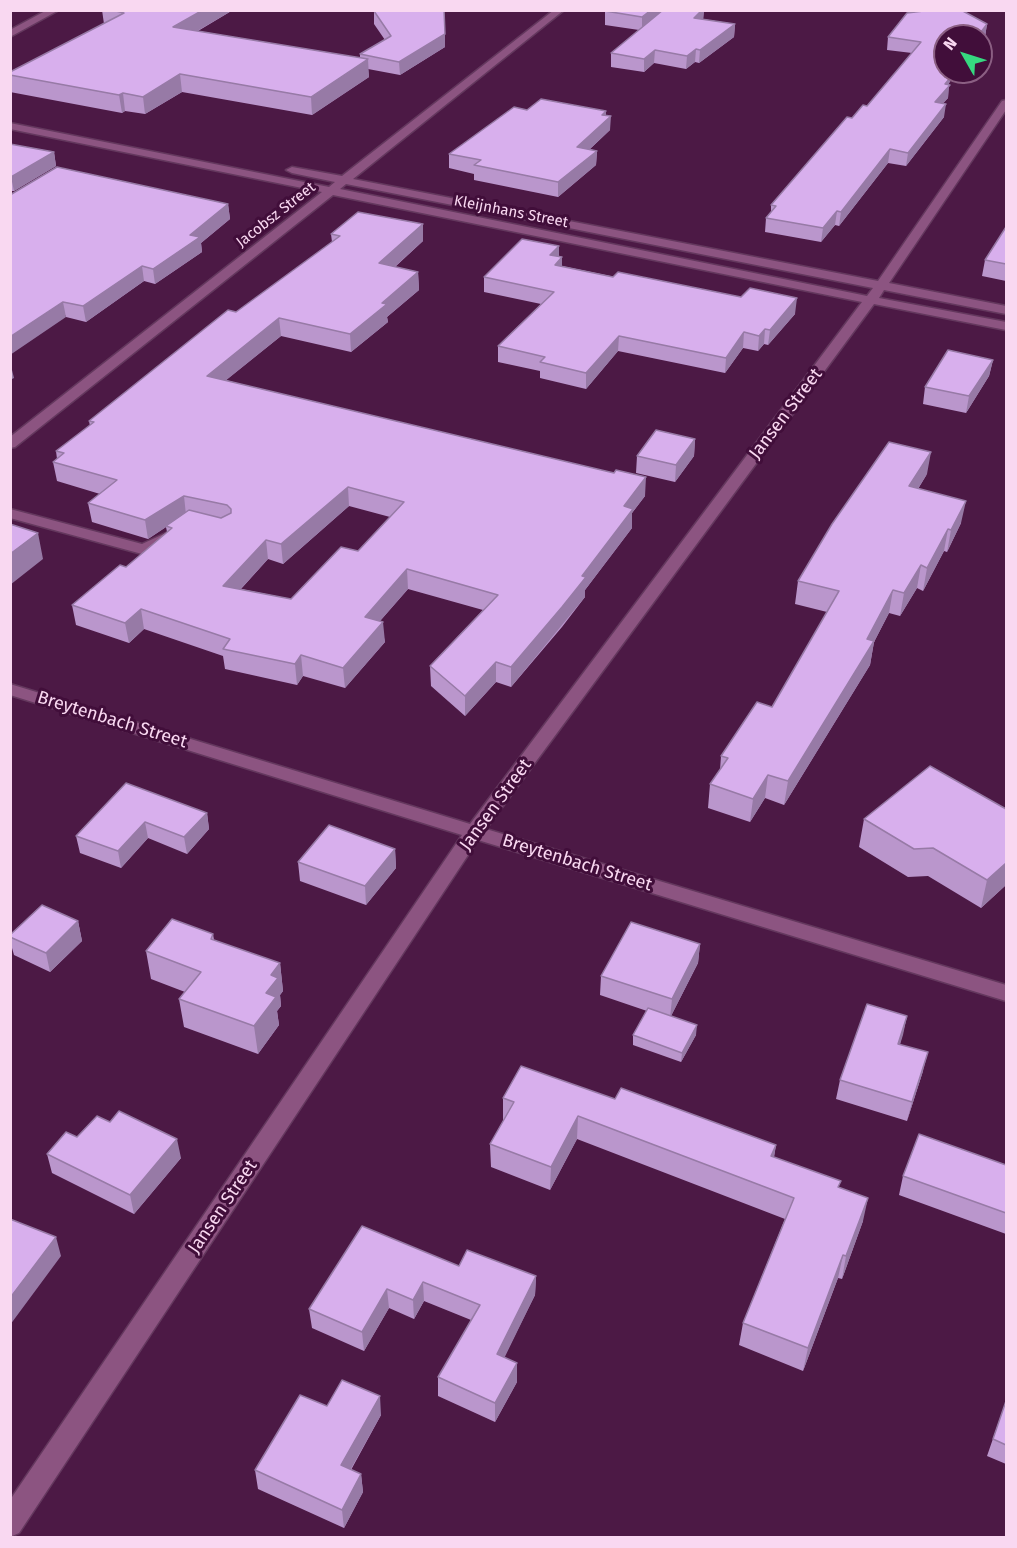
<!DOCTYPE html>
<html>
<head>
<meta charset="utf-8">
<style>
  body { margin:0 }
  #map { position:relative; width:1017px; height:1548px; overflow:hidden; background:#4c1945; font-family:"Fira Sans",sans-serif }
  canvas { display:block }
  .frame { position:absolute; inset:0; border:12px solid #f9d8f1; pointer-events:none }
  .north { position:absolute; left:933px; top:24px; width:60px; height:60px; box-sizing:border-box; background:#410e3a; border:2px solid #8b5f83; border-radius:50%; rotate:309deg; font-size:16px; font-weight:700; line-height:24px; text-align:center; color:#f9d8f1 }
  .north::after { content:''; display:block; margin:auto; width:21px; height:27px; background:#36d880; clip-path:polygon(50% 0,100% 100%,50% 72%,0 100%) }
</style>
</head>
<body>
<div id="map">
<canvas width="1017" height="1548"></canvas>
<div class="frame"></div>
<div class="north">N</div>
</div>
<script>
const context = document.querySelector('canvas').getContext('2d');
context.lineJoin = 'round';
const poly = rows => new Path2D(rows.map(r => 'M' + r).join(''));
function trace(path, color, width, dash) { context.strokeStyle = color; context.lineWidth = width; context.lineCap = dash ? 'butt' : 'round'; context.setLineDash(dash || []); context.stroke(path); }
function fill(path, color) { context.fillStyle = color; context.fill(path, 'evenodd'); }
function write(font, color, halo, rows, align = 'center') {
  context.font = font + ' "Fira Sans",sans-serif'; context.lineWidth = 6; context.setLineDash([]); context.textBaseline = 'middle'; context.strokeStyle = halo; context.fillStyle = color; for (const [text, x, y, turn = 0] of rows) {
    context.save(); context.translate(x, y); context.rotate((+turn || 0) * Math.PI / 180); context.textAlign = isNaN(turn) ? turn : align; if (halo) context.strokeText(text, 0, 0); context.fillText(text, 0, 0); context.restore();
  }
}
const minor = poly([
  [47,10,59,10,10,37,10,30,47,10],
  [554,10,564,10,353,179,878,281,1002,101,1006,100,1006,110,889,283,1006,306,1006,314,884,290,879,298,1006,322,1006,330,874,304,486,829,1006,985,1006,1001,478,840,19,1533,10,1537,10,1500,462,835,10,695,10,684,470,824,862,302,333,195,15,447,10,448,10,437,322,192,10,129,10,123,329,187,335,182,292,173,286,170,292,167,342,176,554,10],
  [346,184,873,288,867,296,340,189,346,184],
  [10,509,142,544,168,532,176,537,155,551,142,554,10,518,10,509]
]);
trace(minor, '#64385e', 3);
fill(minor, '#8c5481');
fill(poly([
  [102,10,233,10,198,31,360,58,360,54,385,40,374,24,374,11,445,47,400,75,368,69,369,77,312,115,182,92,145,114,125,111,122,113,10,92,10,72,104,24],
  [606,10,704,10,703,19,735,24,734,37,699,63,695,62,686,69,654,63,644,72,611,67,611,53,639,30,605,25,605,11],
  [987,24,985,37,945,72,957,72,949,83,948,98,943,103,944,117,906,166,888,163,839,226,835,225,821,242,765,232,766,218,771,213,771,205,852,118,867,106,912,53,887,50,888,37],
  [527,110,606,111,606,115,610,130,590,149,597,151,596,165,558,197,474,180,474,174,449,168,449,154],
  [10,144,54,152,56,166,14,191,10,191],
  [10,195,228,204,230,219,201,243,202,252,155,284,144,281,86,322,66,317],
  [1006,227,1006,281,982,276,985,260],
  [331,234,423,241,395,267,418,272,419,290,387,317,388,322,351,352,281,336,226,380,645,496,632,513,632,528,585,590,585,597,562,627,511,687,496,682,465,716,431,686,430,666,483,610,408,589,380,621,385,642,345,688,303,676,297,685,225,669,223,656,144,629,129,643,76,625,72,605,126,567,167,532,166,527,148,539,92,522,88,503,100,494,57,481,53,462,57,459,56,451,90,426,89,421,332,242],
  [349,506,390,517,358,551,291,599,241,589,268,559,283,564],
  [559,246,559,257,562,257,562,266,795,314,768,345,764,344,758,351,743,348,725,373,618,351,586,389,540,378,540,371,498,362,498,346,541,304,484,292,484,277],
  [993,360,989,376,966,413,923,404,925,387],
  [695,439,694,456,675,482,636,473,637,456],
  [927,474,918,489,961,523,947,552,944,551,923,591,917,588,900,616,889,613,874,642,870,665,784,805,765,798,750,822,708,808,710,784,720,770,721,756,772,707,827,612,795,604,798,581],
  [126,783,207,813,209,829,187,854,148,838,121,868,80,853,76,836],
  [1006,809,1006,885,981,908,928,876,908,877,859,847,864,819],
  [395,849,396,868,366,905,300,881,298,862],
  [78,921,82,941,50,972,14,955,10,941,10,935],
  [213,934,214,940,280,963,283,991,280,995,281,1006,277,1011,279,1025,258,1054,184,1027,179,999,185,992,151,979,146,951],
  [700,944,698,963,671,1016,696,1035,681,1062,633,1045,633,1035,647,1011,600,995,601,976],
  [907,1016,900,1044,923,1071,907,1121,836,1099,840,1080],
  [503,1098,615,1099,776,1145,774,1157,840,1188,863,1221,842,1279,838,1278,803,1371,739,1345,743,1323,785,1219,577,1139,550,1190,491,1167,490,1144,503,1121],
  [110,1122,181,1158,134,1214,52,1173,47,1154,77,1137],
  [1006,1165,1006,1234,899,1195,903,1176],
  [459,1266,536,1276,535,1295,504,1357,517,1382,495,1422,438,1396,438,1377,471,1320,424,1301,414,1319,389,1308,364,1351,312,1328,309,1309],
  [1006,1401,1006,1464,987,1456],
  [327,1406,381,1415,351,1470,361,1474,363,1492,344,1528,258,1489,255,1470]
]), '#ba96cc');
fill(poly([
  [203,10,233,10,175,44,173,27],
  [651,10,668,10,642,31,642,17],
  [702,10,704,10,703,22,694,18],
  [735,24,734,37,699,63,700,50],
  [987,24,985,37,981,42,981,36,978,36],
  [445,34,445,47,400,75,399,62],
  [696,49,695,62,686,69,687,56],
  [655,50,654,63,644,72,644,59],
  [368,59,369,77,312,115,311,97],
  [950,72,957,72,949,83,948,98,933,115,935,102,945,77],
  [180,74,182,92,145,114,143,97],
  [123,93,125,111,122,113,119,95],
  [946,104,944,117,906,166,908,153],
  [606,111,606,121,611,116,610,130,577,161,577,147,602,115],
  [890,149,888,163,839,226,841,212],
  [597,151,596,165,558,197,558,182],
  [54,152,56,166,14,191,11,177],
  [228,204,230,219,201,243,202,252,155,284,153,269,190,235],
  [837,211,835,225,821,242,823,228],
  [423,224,423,241,379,281,379,263],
  [559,246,559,261,562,257,562,272,554,280,550,255],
  [142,266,144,281,86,322,83,306],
  [418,272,419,290,387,317,388,322,351,352,350,334,382,303],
  [797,298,795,314,768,345,770,330],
  [63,302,66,317,10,355,10,337],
  [279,318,281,336,209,394,207,376],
  [765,329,764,344,758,351,759,336],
  [744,332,743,348,725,373,726,358],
  [619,336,618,351,586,389,586,373],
  [993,360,989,376,966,413,969,396],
  [10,362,14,378,10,380],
  [695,439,694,456,675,482,676,465],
  [931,452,927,474,906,508,909,486],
  [646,477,645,496,632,513,632,528,585,590,585,597,511,687,511,667,582,576,624,506],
  [348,487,349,506,283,564,281,544],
  [184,496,186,515,166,526,166,527,148,539,145,520],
  [966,501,961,523,947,552,951,530],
  [948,529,944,551,923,591,927,568],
  [38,533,43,559,10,585,10,554],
  [266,540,268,559,226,605,223,586],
  [921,565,917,588,900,616,904,593],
  [407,569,408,589,366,637,365,617],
  [893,590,889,613,874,642,870,665,784,805,788,781,867,639],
  [141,609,144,629,129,643,125,623],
  [383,622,385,642,345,688,343,668],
  [301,655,303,676,297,685,295,664],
  [496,662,496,682,465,716,465,696],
  [768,775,765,798,750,822,753,799],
  [207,813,209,829,187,854,184,837],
  [145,822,148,838,121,868,118,851],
  [395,849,396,868,366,905,365,886],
  [1006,849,1006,885,981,908,987,880],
  [78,921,82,941,50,972,46,953],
  [700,944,698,963,670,1018,672,999],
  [280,963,283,991,280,995,281,1006,277,1011,279,1025,258,1054,254,1026,266,993,271,975],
  [907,1016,903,1035,894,1063,898,1044],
  [697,1025,696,1035,681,1062,682,1053],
  [928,1052,923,1071,907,1121,912,1102],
  [578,1116,577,1139,550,1190,551,1167],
  [177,1139,181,1158,134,1214,130,1195],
  [776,1145,772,1168,771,1156],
  [868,1198,863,1221,842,1279,846,1256],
  [56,1237,61,1256,10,1325,10,1298],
  [843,1255,838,1278,803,1371,808,1348],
  [536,1276,535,1295,497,1373,497,1354],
  [423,1282,424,1301,414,1319,413,1300],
  [387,1289,389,1308,364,1351,362,1332],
  [517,1363,517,1382,495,1422,495,1403],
  [380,1396,381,1415,343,1483,341,1465],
  [361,1474,363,1492,344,1528,342,1510]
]), '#977aa6');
const building = poly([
  [112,10,203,10,173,27,368,59,311,97,180,74,143,97,123,93,119,95,10,75,10,72,124,13,112,10],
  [379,10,444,10,445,34,399,62,360,54,391,36,374,11,379,10],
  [606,10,651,10,642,17,605,11,606,10],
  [663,10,702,10,694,18,735,24,700,50,696,49,687,56,655,50,644,59,611,53,663,10],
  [932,10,961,10,987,24,978,36,945,36,945,72,950,72,945,77,950,78,945,84,950,85,935,102,946,104,908,153,890,149,841,212,837,211,823,228,766,218,776,206,771,205,847,117,852,118,863,105,867,106,921,42,888,37,907,13,932,10],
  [541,99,606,111,602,115,611,116,577,147,597,151,558,182,474,165,481,160,449,154,514,107,527,110,541,99],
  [10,144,54,152,11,177,10,144],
  [57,167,228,204,190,235,200,237,153,269,142,266,83,306,63,302,10,337,10,195,57,167],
  [358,212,423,224,379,263,418,272,382,303,387,304,350,334,279,318,207,376,614,473,616,470,646,477,624,506,633,509,582,576,586,577,562,607,511,667,496,662,465,696,430,666,498,595,407,569,365,617,383,622,343,668,301,655,295,664,223,649,230,639,141,609,125,623,72,605,120,565,126,567,172,528,166,526,189,510,221,518,231,513,231,509,227,505,184,496,145,520,88,503,117,480,53,462,64,453,56,451,94,422,89,421,228,310,236,312,340,236,331,234,358,212],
  [348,487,404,502,358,551,341,547,291,599,223,586,266,540,281,544,348,487],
  [1006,227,1006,264,985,260,1006,227],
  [522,239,559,246,550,255,562,257,555,265,613,277,618,272,741,297,750,288,797,298,770,330,765,329,759,336,744,332,726,358,619,336,586,373,540,362,545,357,498,346,554,292,484,277,522,239],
  [948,350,993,360,969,396,925,387,948,350],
  [656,430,695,439,676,465,637,456,656,430],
  [889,442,931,452,909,486,966,501,951,530,948,529,927,568,921,565,904,593,893,590,867,639,874,641,788,781,768,775,753,799,710,784,728,758,721,756,757,702,772,707,839,591,798,581,832,524,889,442],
  [10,524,38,533,10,554,10,524],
  [930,766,1006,809,1006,863,987,880,933,848,914,849,864,819,930,766],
  [126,783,207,813,184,837,145,822,118,851,76,836,126,783],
  [329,825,395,849,365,886,298,862,329,825],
  [42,905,78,921,46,953,10,937,10,935,42,905],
  [172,919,213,934,211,939,280,963,271,975,278,978,266,993,276,997,254,1026,179,999,201,972,146,951,172,919],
  [631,922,700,944,672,999,601,976,631,922],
  [867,1004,907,1016,898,1044,928,1052,912,1102,840,1080,867,1004],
  [648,1008,697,1025,682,1053,633,1035,648,1008],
  [521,1066,615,1099,621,1088,776,1145,771,1156,841,1181,838,1187,868,1198,846,1256,843,1255,808,1348,743,1323,794,1198,578,1116,551,1167,490,1144,514,1102,503,1098,521,1066],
  [119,1111,177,1139,130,1195,47,1154,66,1132,77,1137,97,1116,110,1122,119,1111],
  [919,1134,1006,1165,1006,1213,903,1176,919,1134],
  [10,1219,56,1237,10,1298,10,1219],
  [362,1226,459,1266,467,1250,536,1276,497,1354,517,1363,495,1403,438,1377,480,1305,423,1282,413,1300,387,1289,362,1332,309,1309,362,1226],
  [342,1380,380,1396,341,1465,361,1474,342,1510,255,1470,300,1395,327,1406,342,1380],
  [1006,1401,1006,1445,993,1439,1006,1401]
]);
fill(building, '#d8afed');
trace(building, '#977aa6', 1.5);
write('15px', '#f9d8f1', '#410e3a', [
  ["Kleijnhans Street",511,212,11],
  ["Jacobsz Street",276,215,-38]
]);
write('18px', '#f9d8f1', '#410e3a', [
  ["Jansen Street",786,414,-53],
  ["Breytenbach Street",112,720,17],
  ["Jansen Street",496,805,-54],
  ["Breytenbach Street",577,863,17],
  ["Jansen Street",223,1207,-56]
]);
</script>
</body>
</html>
